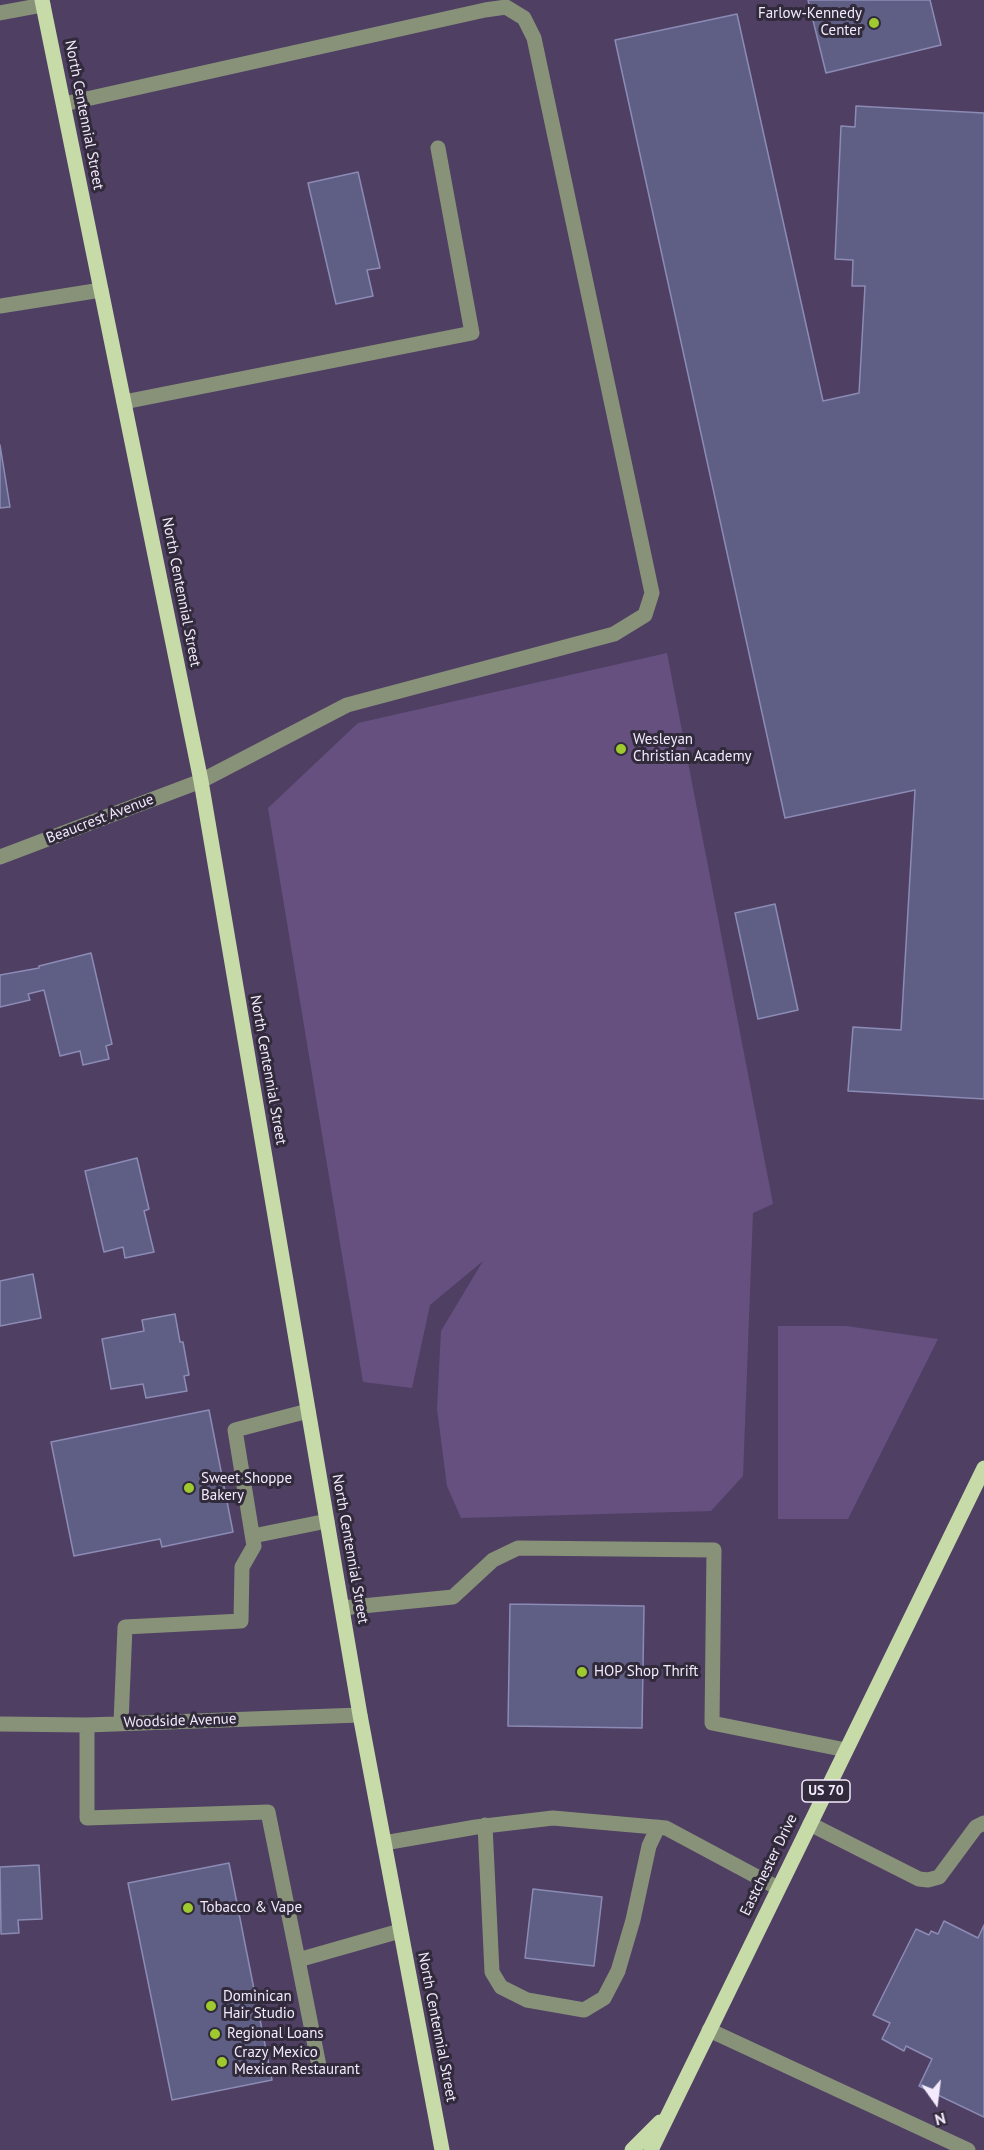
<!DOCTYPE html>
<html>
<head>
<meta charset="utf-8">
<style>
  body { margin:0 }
  #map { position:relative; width:984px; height:2150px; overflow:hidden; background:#4f3f63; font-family:"PT Sans",sans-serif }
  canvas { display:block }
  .north { position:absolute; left:906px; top:2072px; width:60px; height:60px; -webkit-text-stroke:4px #312a3a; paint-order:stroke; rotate:166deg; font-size:16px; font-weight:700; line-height:24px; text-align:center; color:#f3ebfd }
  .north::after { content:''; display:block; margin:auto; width:21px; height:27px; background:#f3ebfd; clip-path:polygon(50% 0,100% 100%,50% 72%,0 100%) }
</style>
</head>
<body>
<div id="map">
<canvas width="984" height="2150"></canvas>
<div class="north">N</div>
</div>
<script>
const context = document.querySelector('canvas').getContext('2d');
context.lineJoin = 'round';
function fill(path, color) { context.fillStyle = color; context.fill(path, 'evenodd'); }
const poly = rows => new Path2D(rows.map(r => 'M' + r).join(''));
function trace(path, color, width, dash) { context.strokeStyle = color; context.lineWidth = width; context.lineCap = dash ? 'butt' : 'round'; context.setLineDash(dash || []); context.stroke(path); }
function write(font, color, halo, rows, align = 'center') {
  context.font = font + ' "PT Sans",sans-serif'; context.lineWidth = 6; context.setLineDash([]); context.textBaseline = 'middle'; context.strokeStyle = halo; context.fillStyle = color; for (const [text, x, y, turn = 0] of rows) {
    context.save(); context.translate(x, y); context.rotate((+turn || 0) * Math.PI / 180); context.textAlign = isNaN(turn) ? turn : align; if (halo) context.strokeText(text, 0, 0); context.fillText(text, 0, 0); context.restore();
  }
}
fill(poly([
  [667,653,773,1204,753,1213,743,1476,711,1511,461,1518,447,1486,437,1409,441,1331,483,1261,430,1305,412,1388,363,1382,268,808,358,723],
  [778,1326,846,1326,938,1339,848,1519,778,1519]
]), '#66507f');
const building = poly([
  [808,0,930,0,941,45,826,73,808,0],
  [737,14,823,401,859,393,865,286,852,286,853,260,835,259,841,126,855,127,856,106,984,113,984,1099,848,1091,853,1027,901,1030,915,790,785,818,615,40,737,14],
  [358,172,380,268,367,270,373,296,336,304,308,183,358,172],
  [0,445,10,507,0,508,0,445],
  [775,904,798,1010,758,1019,735,913,775,904],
  [91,953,112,1044,106,1046,109,1059,83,1065,80,1051,60,1056,44,990,28,994,30,1000,0,1007,0,975,39,968,39,966,91,953],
  [137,1158,149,1209,144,1211,154,1252,125,1258,123,1247,104,1252,85,1171,137,1158],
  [33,1274,41,1318,0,1326,0,1281,33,1274],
  [175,1314,180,1342,183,1342,189,1375,184,1376,187,1391,146,1398,143,1384,111,1389,102,1339,144,1331,142,1320,175,1314],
  [209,1410,233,1532,162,1547,160,1539,74,1556,51,1442,209,1410],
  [510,1604,644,1606,642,1728,508,1726,510,1604],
  [229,1863,272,2080,172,2100,128,1883,229,1863],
  [39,1865,42,1919,18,1920,19,1933,1,1934,0,1867,39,1865],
  [533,1889,602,1897,594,1966,525,1958,533,1889],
  [944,1921,978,1938,984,1925,984,2117,919,2086,932,2059,906,2046,904,2051,882,2039,890,2023,873,2015,916,1929,929,1935,931,1931,938,1934,944,1921]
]);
fill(building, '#5f5f86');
trace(building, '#8c8bb5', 1.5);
trace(poly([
  [0,13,43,5],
  [0,306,101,290],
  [124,402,472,333,438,148],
  [0,857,201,781,347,705,614,634,645,615,652,593,534,38,524,18,506,7,485,10,64,104],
  [253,1536,327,1521],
  [342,1608,453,1597,493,1560,518,1548,714,1550,712,1723,846,1750],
  [121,1723,125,1627,241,1621,242,1567,254,1546,235,1430,308,1411],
  [0,1724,87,1725,360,1715],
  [87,1725,87,1818,268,1812,298,1960,400,1931],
  [810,1824,919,1879,928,1880,939,1877,976,1827,984,1823],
  [485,1825,492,1972,501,1987,527,2000,584,2010,604,1998,618,1971,633,1920,649,1846,658,1827],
  [384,1843,476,1827,553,1818,666,1828,778,1888],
  [298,1960,319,2066],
  [709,2030,968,2150]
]), '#889279', 15);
trace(poly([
  [42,0,201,781,360,1715,442,2150],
  [632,2150,660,2122],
  [651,2150,984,1468]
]), '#c7dba8', 15);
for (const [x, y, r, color] of [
  [874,23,6,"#9eca2f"],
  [621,749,6,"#9eca2f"],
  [189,1488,6,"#9eca2f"],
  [582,1672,6,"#9eca2f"],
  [188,1908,6,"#9eca2f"],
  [211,2006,6,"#9eca2f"],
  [215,2034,6,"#9eca2f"],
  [222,2062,6,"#9eca2f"]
]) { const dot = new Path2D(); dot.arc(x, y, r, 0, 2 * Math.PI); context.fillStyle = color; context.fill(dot); trace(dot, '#312a3a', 2); }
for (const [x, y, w] of [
  [826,1791,48]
]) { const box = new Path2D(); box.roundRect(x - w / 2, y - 11, w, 22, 4.5); context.fillStyle = '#312a3a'; context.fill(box); trace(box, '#f3ebfd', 1.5); }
write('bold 14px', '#f3ebfd', null, [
  ["US 70",826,1791]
]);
write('15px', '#f3ebfd', '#312a3a', [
  ["Farlow-Kennedy",862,14,"right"],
  ["Center",862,31,"right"],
  ["Wesleyan",633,740],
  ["Christian Academy",633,757],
  ["Sweet Shoppe",201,1479],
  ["Bakery",201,1496],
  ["HOP Shop Thrift",594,1672],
  ["Tobacco & Vape",200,1908],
  ["Dominican",223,1997],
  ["Hair Studio",223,2014],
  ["Regional Loans",227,2034],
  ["Crazy Mexico",234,2053],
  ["Mexican Restaurant",234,2070]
], 'left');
write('15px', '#f3ebfd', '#312a3a', [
  ["North Centennial Street",84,115,79],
  ["North Centennial Street",181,592,79],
  ["Beaucrest Avenue",100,819,-21],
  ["North Centennial Street",268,1070,80],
  ["North Centennial Street",350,1549,80],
  ["Woodside Avenue",180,1721,-2],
  ["Eastchester Drive",769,1865,-64],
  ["North Centennial Street",437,2027,79]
]);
</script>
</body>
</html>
